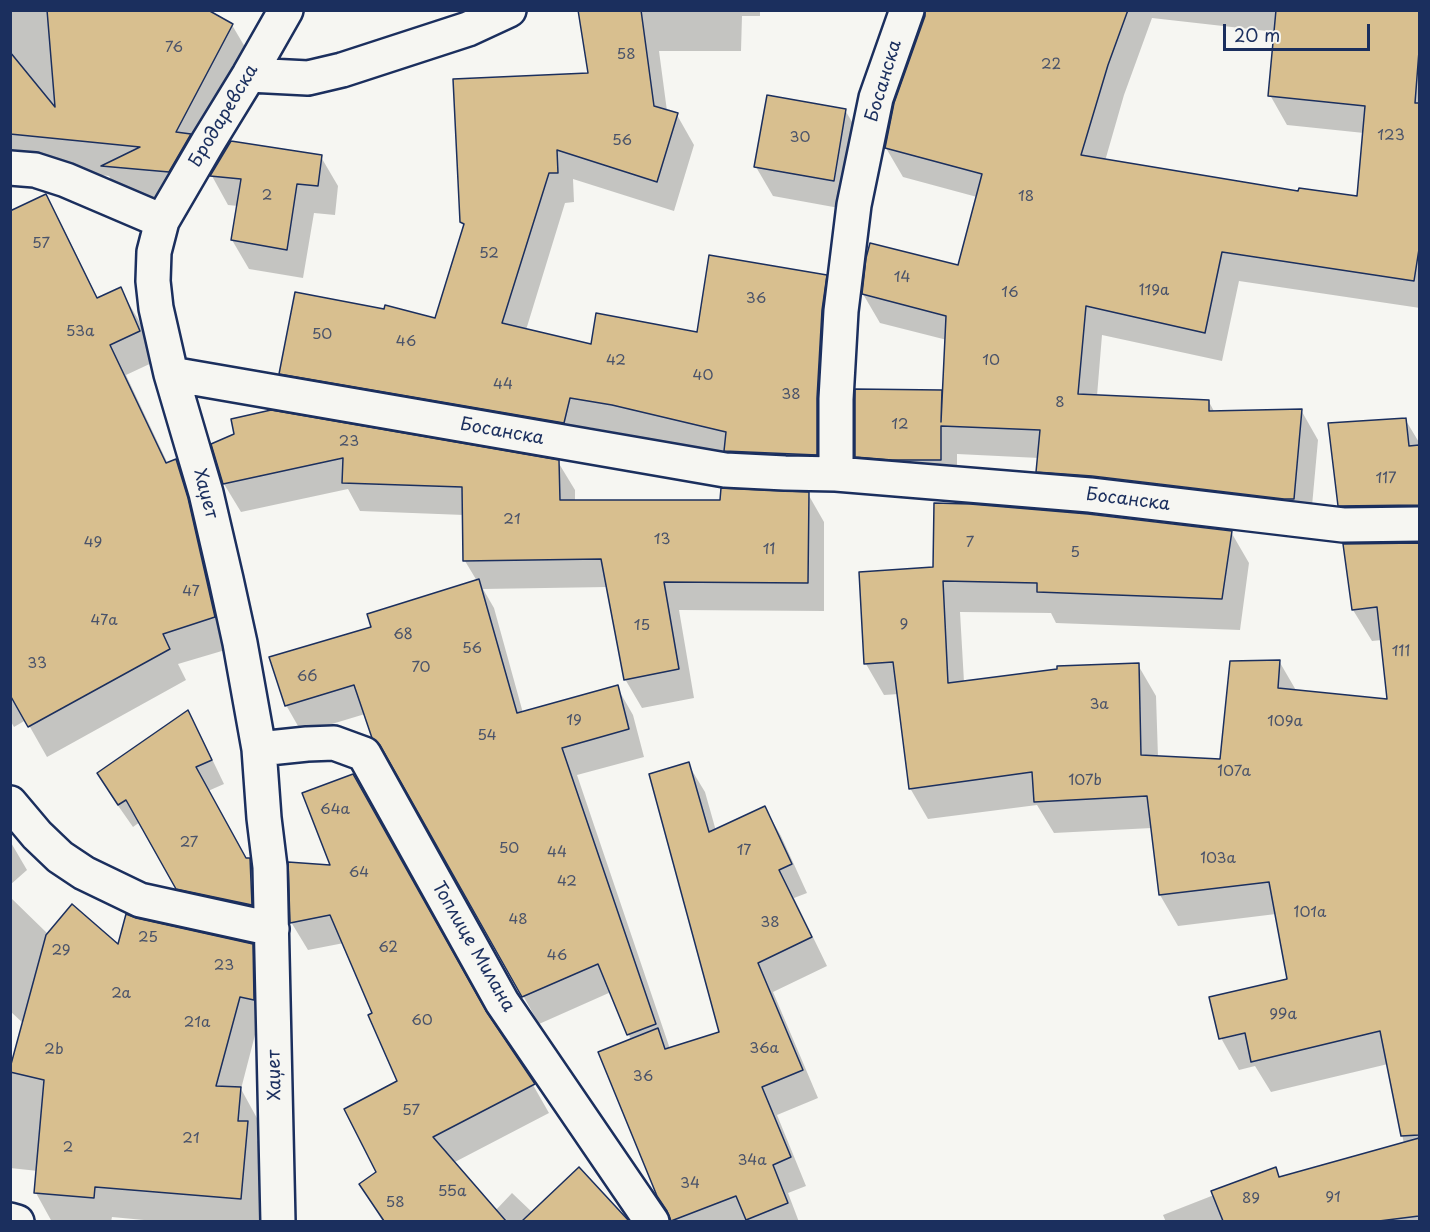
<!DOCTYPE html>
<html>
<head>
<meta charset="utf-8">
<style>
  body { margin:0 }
  #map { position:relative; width:1430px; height:1232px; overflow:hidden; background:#f6f6f2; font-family:"Playpen Sans",sans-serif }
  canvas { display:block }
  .frame { position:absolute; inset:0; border:12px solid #1b2f5e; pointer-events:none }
  .scale { position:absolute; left:1223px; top:24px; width:147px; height:27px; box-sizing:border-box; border:3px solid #1b2f5e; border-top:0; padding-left:8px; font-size:18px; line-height:21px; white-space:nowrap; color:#1b2f5e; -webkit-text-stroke:4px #f6f6f2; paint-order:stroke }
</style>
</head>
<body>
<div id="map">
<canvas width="1430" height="1232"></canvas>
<div class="frame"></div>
<div class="scale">20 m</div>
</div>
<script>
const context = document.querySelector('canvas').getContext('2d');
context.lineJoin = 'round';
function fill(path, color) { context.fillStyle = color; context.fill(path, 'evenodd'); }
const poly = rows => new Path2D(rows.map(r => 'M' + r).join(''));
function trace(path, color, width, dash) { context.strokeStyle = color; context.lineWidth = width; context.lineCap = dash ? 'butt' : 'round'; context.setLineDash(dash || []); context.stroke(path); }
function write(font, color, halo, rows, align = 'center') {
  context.font = font + ' "Playpen Sans",sans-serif'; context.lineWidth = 5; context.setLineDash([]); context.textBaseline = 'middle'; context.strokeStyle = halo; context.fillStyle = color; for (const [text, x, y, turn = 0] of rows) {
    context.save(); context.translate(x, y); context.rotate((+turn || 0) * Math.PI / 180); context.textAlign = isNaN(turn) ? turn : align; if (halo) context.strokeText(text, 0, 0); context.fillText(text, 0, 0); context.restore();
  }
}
fill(poly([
  [10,10,204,10,232,25,252,59,188,206,123,200,109,176,47,170,10,156],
  [580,10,760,10,760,16,742,16,741,51,659,51,667,111,677,115,694,145,674,211,573,179,574,202,565,203,526,330,592,345,698,334,826,276,843,306,834,484,730,458,631,435,587,427,581,452,298,403,281,373,436,320,464,226,462,222,589,74],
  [887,10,1420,10,1420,308,1239,281,1222,361,1102,335,1097,396,1209,402,1215,413,1301,410,1318,440,1310,528,1055,501,1038,471,1039,458,957,454,957,489,873,486,856,456,941,391,944,397,947,340,880,323,863,294,959,267,977,197,903,177,886,148,926,13],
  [1152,18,1276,32,1270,95,1287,125,1364,133,1358,198,1299,193,1105,161,1124,95],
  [845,110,862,139,850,210,773,196,756,167],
  [321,157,338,186,335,215,314,213,303,278,249,269,232,240,238,206,228,205,212,176],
  [45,195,62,225,98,299,120,289,138,319,156,361,126,375,168,464,176,460,193,490,232,648,178,664,186,680,47,757,26,720,14,727,10,720,10,212],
  [1405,419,1420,444,1420,534,1357,535,1340,505],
  [213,445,558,462,575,490,575,501,721,501,808,494,824,522,824,611,679,610,694,698,642,708,625,679,608,587,483,589,494,608,523,713,617,687,633,715,644,757,577,775,670,1049,721,1033,688,764,705,792,716,831,765,808,781,836,807,893,794,898,827,966,773,992,818,1098,777,1115,806,1186,788,1193,799,1222,672,1222,631,1040,611,992,539,1024,397,772,390,765,373,737,365,714,302,733,286,705,373,628,477,581,465,561,464,515,360,511,348,489,241,512,224,484],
  [1231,532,1249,563,1240,630,1056,623,1051,613,960,612,964,682,1138,665,1156,696,1158,757,1221,761,1279,661,1297,692,1389,701,1382,640,1372,641,1353,610,1345,545,1420,544,1420,1222,1166,1222,1163,1215,1214,1195,1275,1168,1280,1178,1404,1144,1388,1064,1271,1092,1255,1066,1239,1070,1221,1038,1288,980,1276,914,1178,926,1160,895,1152,828,1054,833,1037,805,928,819,910,788,899,694,884,695,866,664,935,569],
  [188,713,201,736,224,784,208,791,246,860,249,860,263,883,265,928,191,912,140,822,133,827,112,797,99,774],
  [10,841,27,870,10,885],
  [290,863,488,1017,533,1085,549,1113,453,1163,495,1211,512,1193,533,1213,614,1207,624,1222,383,1222,361,1185,378,1172,399,1082,374,1014,344,943,308,950,291,922],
  [10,897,48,934,119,946,252,945,270,977,241,1089,258,1120,257,1140,265,1154,259,1222,165,1222,112,1217,111,1222,52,1222,36,1193,38,1171,10,1168,10,1067,24,1024,10,1011]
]), '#0003');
const building = poly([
  [47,10,208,10,233,24,176,132,191,134,169,172,101,166,140,147,10,134,10,52,55,107,47,10],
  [578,10,641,10,654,106,678,113,657,182,557,150,558,173,549,173,502,323,591,344,596,313,697,332,709,255,827,275,822,310,817,398,817,455,724,451,726,432,612,405,570,398,564,423,279,374,295,292,384,309,385,305,435,318,464,224,460,222,453,79,588,73,578,10],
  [925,10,1128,10,1108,65,1081,155,1298,191,1299,188,1357,196,1365,106,1268,96,1276,10,1419,10,1419,51,1415,103,1419,103,1419,249,1414,281,1222,252,1205,333,1086,306,1078,394,1209,400,1209,411,1302,409,1294,499,1284,499,1092,476,1036,472,1040,430,941,426,941,460,892,460,855,457,855,389,942,390,941,422,946,316,862,294,866,258,870,243,958,265,982,174,885,148,894,103,925,16,925,10],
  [767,95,846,109,834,181,754,167,767,95],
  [231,141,322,155,318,186,297,184,287,250,231,240,241,179,210,176,231,141],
  [46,194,97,298,121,287,140,331,110,345,166,463,176,459,188,498,215,617,163,634,170,649,28,727,10,695,10,211,46,194],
  [271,410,559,460,560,500,720,500,721,488,809,492,808,583,664,582,679,669,624,680,601,559,463,561,462,487,342,483,343,458,223,484,211,444,234,434,231,419,271,410],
  [1406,418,1409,446,1419,445,1419,505,1338,506,1328,423,1406,418],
  [934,503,970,504,1088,514,1232,531,1222,599,1037,592,1037,583,943,581,948,683,1057,669,1057,666,1139,663,1141,755,1220,759,1230,661,1280,660,1278,688,1387,699,1377,607,1352,610,1343,544,1419,543,1419,1135,1401,1136,1380,1031,1251,1062,1245,1033,1219,1039,1209,997,1287,979,1269,882,1159,895,1147,796,1034,802,1032,772,909,789,893,662,864,664,859,572,933,567,934,503],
  [479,579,517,713,618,685,629,729,562,748,656,1024,627,1035,598,964,522,997,380,745,372,738,354,685,285,706,269,657,371,627,367,614,479,579],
  [188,710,212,760,196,767,246,858,250,858,252,905,176,889,126,800,118,805,97,773,188,710],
  [689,762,709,832,765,806,792,864,779,870,812,937,758,963,803,1070,762,1087,791,1157,773,1165,788,1203,746,1220,736,1196,671,1221,667,1211,657,1196,598,1052,658,1028,665,1049,719,1032,649,774,689,762],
  [353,774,486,1011,535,1084,433,1137,506,1221,384,1221,359,1184,376,1172,344,1109,397,1081,368,1015,372,1013,330,915,290,923,288,862,330,865,302,793,353,774],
  [72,904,118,944,126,914,136,918,253,944,254,1000,240,997,216,1086,241,1087,238,1121,248,1121,241,1199,95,1187,94,1198,34,1193,44,1080,10,1072,10,1068,46,935,72,904],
  [1419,1138,1419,1216,1379,1221,1223,1221,1211,1191,1276,1167,1279,1177,1419,1138],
  [579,1167,629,1221,522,1221,579,1167]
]);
fill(building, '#d8bf8f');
trace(building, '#1b2f5e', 1.5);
const minor = poly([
  [249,75,308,78,342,70,468,29,509,10],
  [10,168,35,170,66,180,162,221],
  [171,374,725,470,785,473,836,474,1090,495,1343,525,1420,524],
  [836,474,836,399,841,311,854,205,876,98,907,10],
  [259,749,307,744,334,743,364,754,502,1002,652,1222],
  [10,803,37,835,60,857,84,873,140,900,272,929],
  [10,1220,17,1222],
  [278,1222,270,867,264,818,259,749,240,643,226,579,206,493,171,374,156,308,153,281,154,252,162,221,208,142,249,75,286,10]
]);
trace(minor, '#1b2f5e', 38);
trace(minor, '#f6f6f2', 33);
write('15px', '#4a536a', null, [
  ["76",174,48],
  ["58",626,55],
  ["22",1051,65],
  ["123",1391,136],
  ["30",800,138],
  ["56",622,141],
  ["2",267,196],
  ["18",1026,197],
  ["57",41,244],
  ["52",489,254],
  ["14",902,278],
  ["119a",1154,291],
  ["16",1010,293],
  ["36",756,299],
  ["53a",80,332],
  ["50",322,335],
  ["46",406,342],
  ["42",616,361],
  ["10",991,361],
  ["40",703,376],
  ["44",503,385],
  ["38",791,395],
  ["8",1060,403],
  ["12",900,425],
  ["23",349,442],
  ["117",1386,479],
  ["21",512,520],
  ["13",662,540],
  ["49",93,543],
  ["7",970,543],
  ["11",769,550],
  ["5",1075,553],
  ["47",191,592],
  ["47a",104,621],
  ["9",904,625],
  ["15",642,626],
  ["68",403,635],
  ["56",472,649],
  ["111",1401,652],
  ["33",37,664],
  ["70",421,668],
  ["66",307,677],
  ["3a",1099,705],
  ["19",574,721],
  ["109a",1285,722],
  ["54",487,736],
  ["107a",1234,772],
  ["107b",1085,781],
  ["64a",335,810],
  ["27",189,843],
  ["50",509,849],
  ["17",744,851],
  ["44",557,853],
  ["103a",1218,859],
  ["64",359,873],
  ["42",567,882],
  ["101a",1310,913],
  ["48",518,920],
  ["38",770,923],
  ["25",148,938],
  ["62",388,948],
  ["29",61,951],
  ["46",557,956],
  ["23",224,966],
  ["2a",121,994],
  ["99a",1283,1015],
  ["60",422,1021],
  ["21a",197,1023],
  ["36a",764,1049],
  ["2b",54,1050],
  ["36",643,1077],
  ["57",411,1111],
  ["21",191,1139],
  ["2",68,1148],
  ["34a",752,1161],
  ["34",690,1184],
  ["55a",452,1192],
  ["91",1333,1198],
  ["89",1251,1199],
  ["58",395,1203]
]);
write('18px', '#1b2f5e', '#f6f6f2', [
  ["Босанска",884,81,-73],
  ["Бродаревска",224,116,-59],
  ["Босанска",502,432,10],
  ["Хаџет",205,494,75],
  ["Босанска",1128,500,7],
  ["Топлице Милана",473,947,60],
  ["Хаџет",275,1075,-91]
]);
</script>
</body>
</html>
